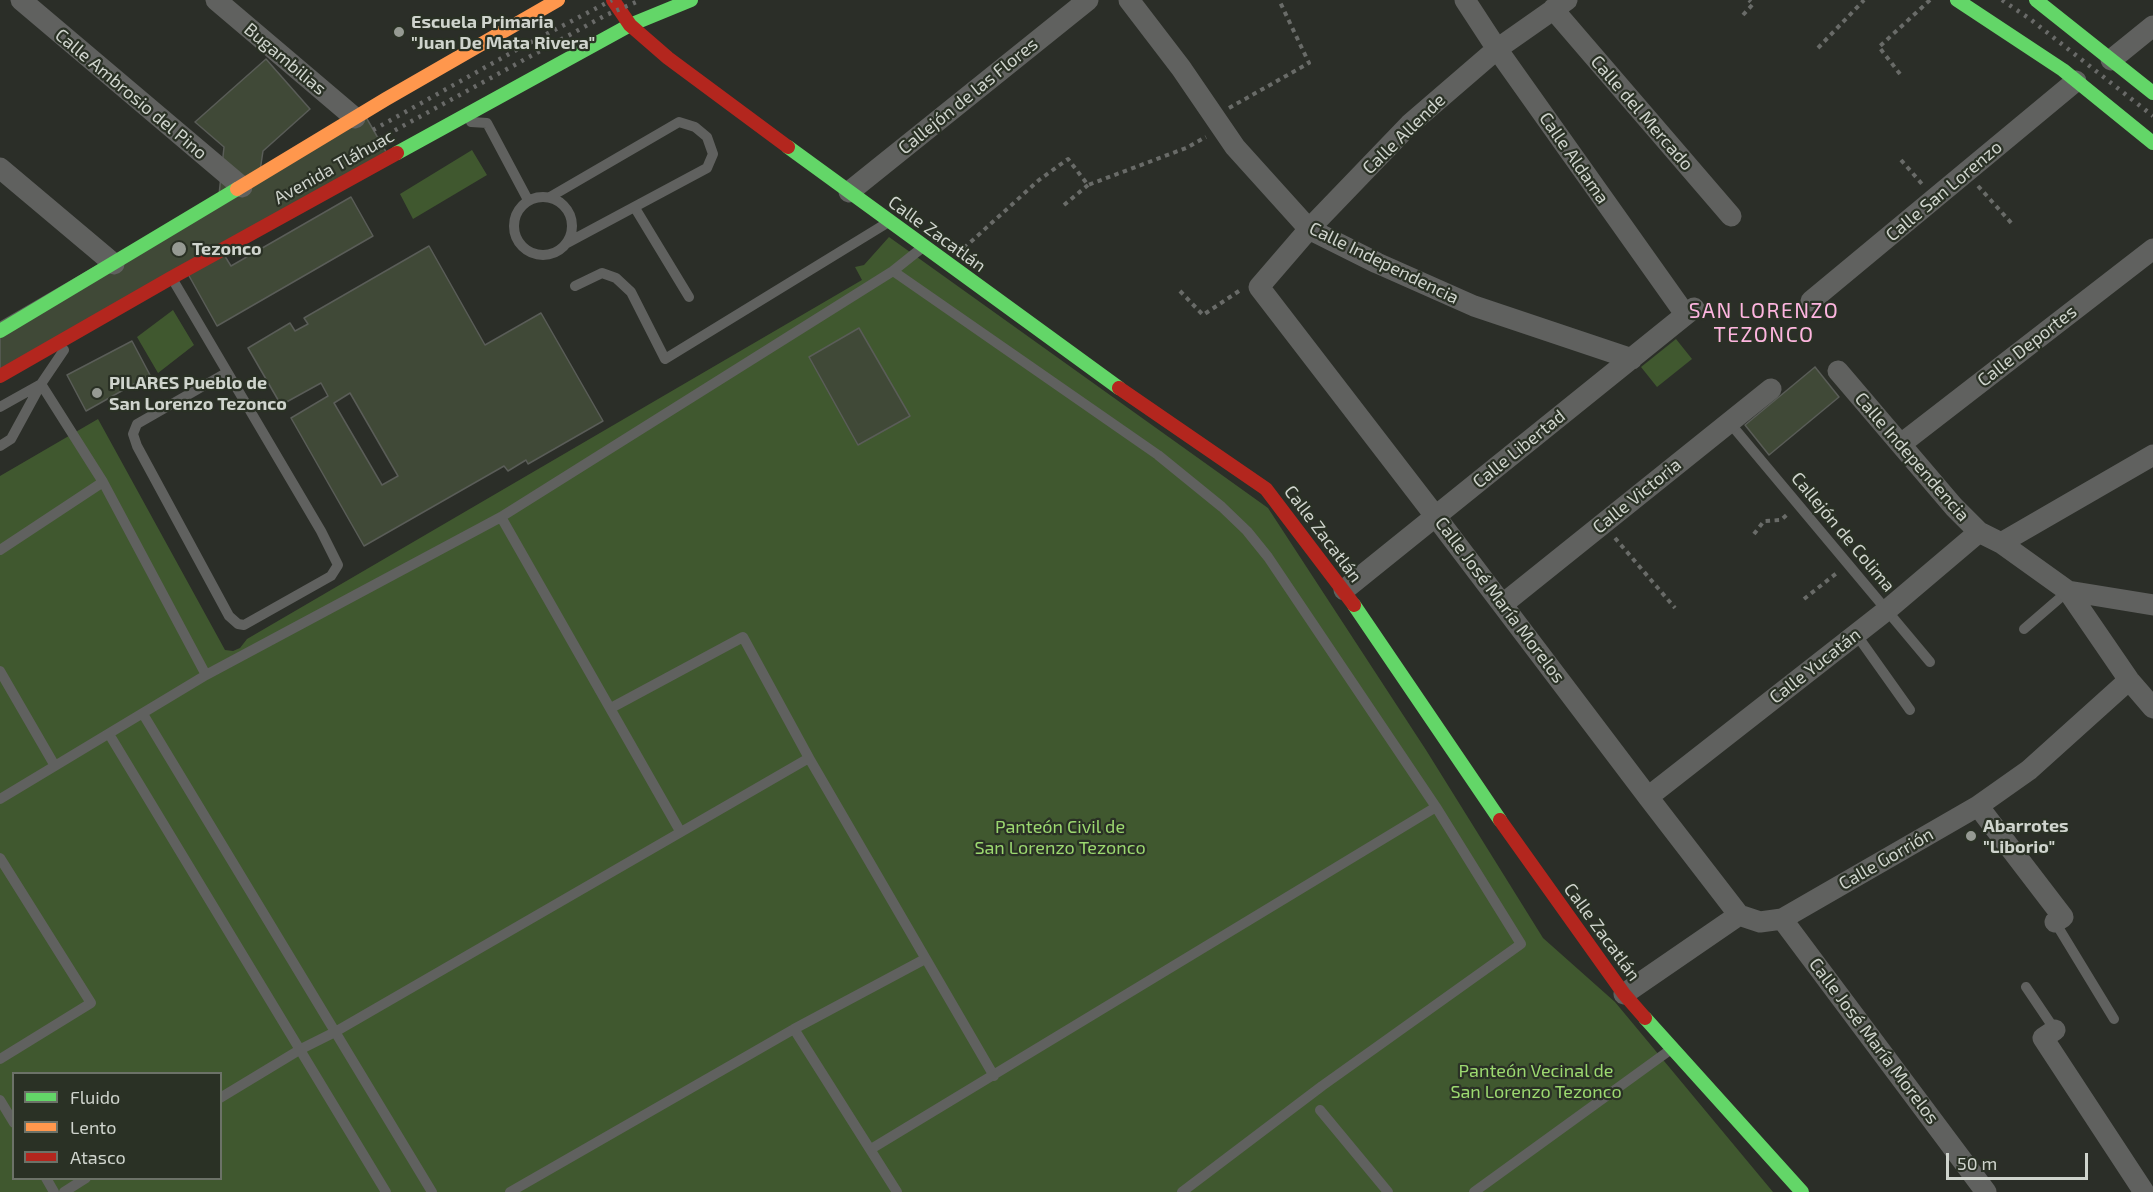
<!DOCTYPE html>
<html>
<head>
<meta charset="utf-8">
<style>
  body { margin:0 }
  #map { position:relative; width:2153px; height:1192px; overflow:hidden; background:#2b2e28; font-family:"Exo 2",sans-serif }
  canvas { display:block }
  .legend { position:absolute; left:12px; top:1072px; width:210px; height:108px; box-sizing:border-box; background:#2a3125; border:2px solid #6c7268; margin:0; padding:8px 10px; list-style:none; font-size:18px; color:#cfd4cd }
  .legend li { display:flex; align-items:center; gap:12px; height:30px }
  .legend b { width:30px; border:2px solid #6c7268 }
  .scale { position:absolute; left:1946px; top:1153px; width:142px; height:27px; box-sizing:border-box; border:3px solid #cfd4cd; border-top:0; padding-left:8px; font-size:18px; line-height:21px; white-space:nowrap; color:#cfd4cd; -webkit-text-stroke:4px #2a3125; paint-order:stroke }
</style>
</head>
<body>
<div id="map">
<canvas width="2153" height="1192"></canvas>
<ul class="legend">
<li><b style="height:8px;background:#63d668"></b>Fluido</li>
<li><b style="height:8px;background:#ff974d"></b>Lento</li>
<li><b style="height:8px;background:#b3261e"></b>Atasco</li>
</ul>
<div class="scale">50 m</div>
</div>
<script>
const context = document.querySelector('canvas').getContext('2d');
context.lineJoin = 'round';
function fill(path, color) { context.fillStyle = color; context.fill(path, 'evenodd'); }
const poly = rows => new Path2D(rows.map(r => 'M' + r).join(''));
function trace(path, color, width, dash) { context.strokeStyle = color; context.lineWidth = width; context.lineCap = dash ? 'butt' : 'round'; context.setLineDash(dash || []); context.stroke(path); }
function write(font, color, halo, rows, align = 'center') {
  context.font = font + ' "Exo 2",sans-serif'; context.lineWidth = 4.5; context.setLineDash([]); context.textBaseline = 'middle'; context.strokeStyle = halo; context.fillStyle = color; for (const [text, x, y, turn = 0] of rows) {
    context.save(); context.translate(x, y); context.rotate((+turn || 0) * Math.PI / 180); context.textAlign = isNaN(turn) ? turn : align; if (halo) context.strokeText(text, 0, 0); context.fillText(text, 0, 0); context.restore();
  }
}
fill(poly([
  [472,150,487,175,413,219,400,194],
  [889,237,1268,508,1426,750,1543,938,1615,1002,1773,1192,0,1192,0,476,98,419,225,650,233,651,240,648,247,639,862,280,855,267,864,265],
  [14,1074,220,1074,220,1178,14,1178],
  [173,310,194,345,158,373,137,337],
  [1676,339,1692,359,1657,387,1641,367]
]), '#40582f');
const building = poly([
  [266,59,310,109,263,151,260,171,363,112,389,157,223,253,231,266,351,197,373,236,217,326,188,274,0,382,0,322,219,195,224,147,195,122,266,59],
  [429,246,485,345,541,313,603,421,528,464,526,460,508,471,504,466,364,546,291,418,328,396,321,383,281,405,248,348,290,323,295,331,308,324,304,318,429,246],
  [350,393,398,476,382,485,334,403,350,393],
  [859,328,910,416,858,445,809,357,859,328],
  [132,341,150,375,86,411,67,375,132,341],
  [1815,367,1839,397,1769,455,1745,425,1815,367]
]);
fill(building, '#404937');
trace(building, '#5a5d58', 1.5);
trace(poly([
  [1743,15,1753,4,1749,0],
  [1818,48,1864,0],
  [1900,74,1879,47,1930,0],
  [1229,108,1309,63,1279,0],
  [1901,160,1922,184],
  [1978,186,2014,226],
  [1064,205,1088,185],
  [964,248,1039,180,1068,159,1088,185,1186,148,1206,137],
  [1180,291,1203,315,1242,289],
  [1754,534,1764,521,1781,520,1789,513],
  [1615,538,1675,608],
  [1804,599,1838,572]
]), '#696b68', 4, [4.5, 4.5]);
trace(poly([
  [471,122,487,123,528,200],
  '514 226a29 29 0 1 1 58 0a29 29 0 1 1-58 0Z',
  [550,197,679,122,695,127,707,137,713,154,707,168,567,243],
  [635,208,689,297],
  [893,271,1158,455,1222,507,1247,531,1268,557,1436,807,1521,944,1322,1086,1182,1192],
  [173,280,321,531,338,565,331,576,244,625,238,624,229,616,137,446,133,434,137,424,226,373],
  [575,286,602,273,616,278,631,292,665,359,887,223],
  [0,407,41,384,103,482,206,675],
  [1729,422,1930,662],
  [0,446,11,439,41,384,64,350],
  [501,517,680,831],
  [0,550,103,482],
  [2024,629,2068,591],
  [1856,634,1910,710],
  [0,671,55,766],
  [611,708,743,637,809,758],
  [143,714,432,1192],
  [109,734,386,1192],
  [0,799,206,675,501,517,893,271,923,247],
  [0,858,91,1003,0,1059],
  [2055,922,2114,1019],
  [2026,987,2055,1030],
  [794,1029,925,959],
  [220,1098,301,1049,335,1032,809,758,994,1076],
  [0,1100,14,1123],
  [1320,1110,1388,1192],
  [871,1149,1436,807],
  [46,1178,54,1192],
  [64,1192,86,1178],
  [510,1192,794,1029,897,1192],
  [1474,1192,1670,1050]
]), '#60615f', 10);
trace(poly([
  [21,0,242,187],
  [216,0,355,118],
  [1129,0,1181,68,1235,147,1309,229,1377,263,1474,306,1632,359],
  [1465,0,1497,49,1685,314],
  [1567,0,1497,49,1410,124,1309,229,1259,287,1436,517,1648,797,1739,915],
  [1553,9,1731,216],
  [2111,60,2153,26],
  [0,168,114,264],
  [849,192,1088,0],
  [1811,301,2076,81],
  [1838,371,1954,507,1979,532,2001,543,2068,591,2153,605],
  [1901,444,2153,249],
  [2001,543,2153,455],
  [1344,590,1694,308],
  [2068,591,2129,680,2153,708],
  [1503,604,1771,389],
  [1648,797,1887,610,1979,532],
  [1978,806,2063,917,2055,922],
  [1782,919,1986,1192],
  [1624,994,1739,915,1760,922,1782,919,1978,806,2029,770,2129,680],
  [2055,1030,2043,1038,2144,1192]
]), '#60615f', 21);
trace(poly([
  [1957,0,2063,70,2153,143],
  [2036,0,2153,93],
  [788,147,1119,388],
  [397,153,630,25,691,0],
  [0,331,237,189],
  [1354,605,1500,820],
  [1645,1018,1802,1192]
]), '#63d668', 14);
trace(poly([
  [237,189,386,99,558,0]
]), '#ff974d', 14);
trace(poly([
  [613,0,630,25,668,58,788,147],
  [0,376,171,278,397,153],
  [1119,388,1266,489,1354,605],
  [1500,820,1624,994,1645,1018]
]), '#b3261e', 14);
trace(poly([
  [2002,0,2030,19,2153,116],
  [373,130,518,49,612,0],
  [379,139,606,15,641,0]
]), '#696a68', 4.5, [3, 6]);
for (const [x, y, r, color] of [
  [399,32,6,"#969a93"],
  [179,249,8,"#969a93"],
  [97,393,6,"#969a93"],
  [1971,836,6,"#969a93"]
]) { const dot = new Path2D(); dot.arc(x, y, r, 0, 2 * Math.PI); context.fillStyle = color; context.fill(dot); trace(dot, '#2a3125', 2); }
write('bold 18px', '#cfd4cd', '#2a3125', [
  ["Escuela Primaria",411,22],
  ["\"Juan De Mata Rivera\"",411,43],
  ["Tezonco",192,249],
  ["PILARES Pueblo de",109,383],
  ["San Lorenzo Tezonco",109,404],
  ["Abarrotes",1983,826],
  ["\"Liborio\"",1983,847]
], 'left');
write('18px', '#cfd4cd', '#2a3125', [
  ["Bugambilias",285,59,40],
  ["Calle Ambrosio del Pino",131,94,40],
  ["Callejón de las Flores",968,96,-39],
  ["Calle del Mercado",1642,113,49],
  ["Calle Allende",1404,134,-44],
  ["Calle Aldama",1574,158,55],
  ["Avenida Tláhuac",334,167,-29],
  ["Calle San Lorenzo",1944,191,-40],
  ["Calle Zacatlán",937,234,36],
  ["Calle Independencia",1384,263,26],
  ["Calle Deportes",2027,346,-38],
  ["Calle Libertad",1519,449,-39],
  ["Calle Independencia",1912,457,49],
  ["Calle Victoria",1637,496,-39],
  ["Callejón de Colima",1843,532,50],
  ["Calle Zacatlán",1323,534,53],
  ["Calle José María Morelos",1500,600,53],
  ["Calle Yucatán",1815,666,-38],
  ["Calle Gorrión",1886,859,-30],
  ["Calle Zacatlán",1602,932,54],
  ["Calle José María Morelos",1874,1041,53]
]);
write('18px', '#9cd970', '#2a3125', [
  ["Panteón Civil de",1060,827],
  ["San Lorenzo Tezonco",1060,848],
  ["Panteón Vecinal de",1536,1071],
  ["San Lorenzo Tezonco",1536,1092]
]);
context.letterSpacing = '1.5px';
write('21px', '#fdb5df', '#2a3125', [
  ["SAN LORENZO",1764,311],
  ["TEZONCO",1764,335]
]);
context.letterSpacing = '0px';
</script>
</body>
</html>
